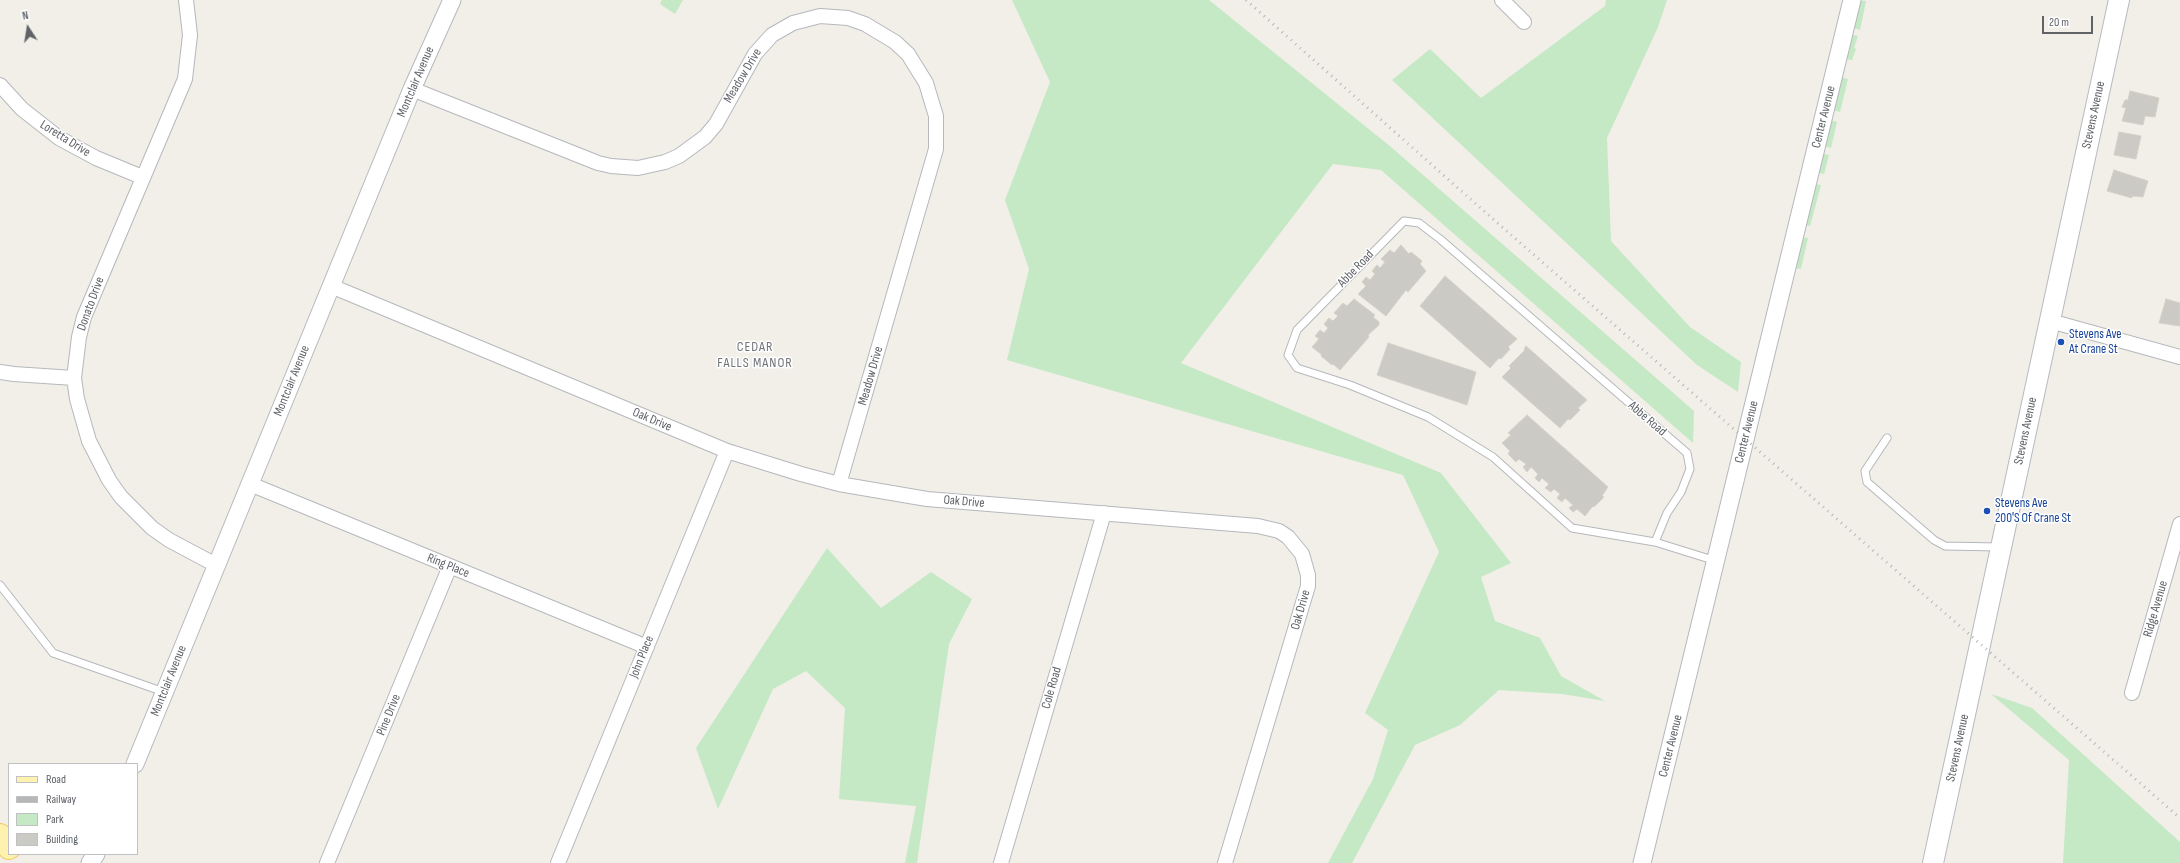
<!DOCTYPE html>
<html>
<head>
<meta charset="utf-8">
<style>
  body { margin:0 }
  #map { position:relative; width:2180px; height:863px; overflow:hidden; background:#f1efe8; font-family:"Sofia Sans Condensed",sans-serif }
  canvas { display:block }
  .legend { position:absolute; left:8px; top:763px; width:130px; height:92px; box-sizing:border-box; background:#fff; border:1px solid #bfc1c3; margin:0; padding:5px 7px; list-style:none; font-size:12px; color:#5f6368 }
  .legend li { display:flex; align-items:center; gap:8px; height:20px }
  .legend b { width:20px; border:1px solid #bfc1c3 }
  .north { position:absolute; left:8px; top:8px; width:40px; height:40px; -webkit-text-stroke:3px #fff; paint-order:stroke; rotate:348deg; font-size:11px; font-weight:700; line-height:16px; text-align:center; color:#5f6368 }
  .north::after { content:''; display:block; margin:auto; width:14px; height:18px; background:#5f6368; clip-path:polygon(50% 0,100% 100%,50% 72%,0 100%) }
  .scale { position:absolute; left:2042px; top:16px; width:51px; height:18px; box-sizing:border-box; border:2px solid #5f6368; border-top:0; padding-left:5px; font-size:12px; line-height:14px; white-space:nowrap; color:#5f6368; -webkit-text-stroke:3px #fff; paint-order:stroke }
</style>
</head>
<body>
<div id="map">
<canvas width="2180" height="863"></canvas>
<ul class="legend">
<li><b style="height:5px;background:#fff2af"></b>Road</li>
<li><b style="height:5px;background:#b6b7b8"></b>Railway</li>
<li><b style="height:11px;background:#c5e8c5"></b>Park</li>
<li><b style="height:11px;background:#cccac5"></b>Building</li>
</ul>
<div class="north">N</div>
<div class="scale">20 m</div>
</div>
<script>
const context = document.querySelector('canvas').getContext('2d');
context.lineJoin = 'round';
function fill(path, color) { context.fillStyle = color; context.fill(path, 'evenodd'); }
const poly = rows => new Path2D(rows.map(r => 'M' + r).join(''));
function trace(path, color, width, dash) { context.strokeStyle = color; context.lineWidth = width; context.lineCap = dash ? 'butt' : 'round'; context.setLineDash(dash || []); context.stroke(path); }
function write(font, color, halo, rows, align = 'center') {
  context.font = font + ' "Sofia Sans Condensed",sans-serif'; context.lineWidth = 3; context.setLineDash([]); context.textBaseline = 'middle'; context.strokeStyle = halo; context.fillStyle = color; for (const [text, x, y, turn = 0] of rows) {
    context.save(); context.translate(x, y); context.rotate((+turn || 0) * Math.PI / 180); context.textAlign = isNaN(turn) ? turn : align; if (halo) context.strokeText(text, 0, 0); context.fillText(text, 0, 0); context.restore();
  }
}
fill(poly([
  [662,0,683,0,675,14,660,4],
  [1012,0,1209,0,1391,147,1694,411,1693,443,1381,170,1333,164,1181,363,1441,473,1511,563,1481,577,1495,621,1540,638,1561,676,1605,701,1562,694,1499,690,1460,725,1415,745,1352,863,1328,863,1373,779,1388,730,1365,713,1439,552,1403,475,1007,360,1029,269,1005,200,1050,82],
  [1606,0,1667,0,1658,27,1607,138,1611,241,1690,327,1741,362,1738,392,1697,365,1392,80,1430,49,1481,98,1605,6],
  [1852,0,1866,1,1860,30,1846,25],
  [1849,34,1858,36,1854,48,1856,49,1852,60,1838,58],
  [1834,75,1848,79,1840,112,1826,108],
  [1824,118,1837,122,1831,148,1817,144],
  [1815,152,1829,155,1824,174,1811,171],
  [1808,183,1821,185,1810,226,1798,223],
  [1795,236,1808,238,1801,269,1788,267],
  [827,548,881,608,931,572,972,599,949,644,917,863,905,863,916,806,839,799,845,708,806,671,773,689,718,809,696,748],
  [1991,694,2032,708,2180,842,2180,863,2063,863,2069,760]
]), '#c5e8c5');
const building = poly([
  [2130,91,2159,98,2155,117,2145,116,2143,125,2122,121,2126,108,2122,107,2125,100,2128,100,2130,91],
  [2119,132,2141,136,2136,159,2114,155,2119,132],
  [2114,170,2148,181,2143,197,2132,196,2132,198,2107,191,2114,170],
  [1401,245,1409,254,1411,252,1422,261,1420,264,1426,271,1408,292,1406,290,1386,316,1358,294,1366,286,1362,282,1366,277,1370,280,1375,274,1372,271,1377,265,1380,268,1385,262,1381,259,1390,250,1394,253,1401,245],
  [1445,276,1517,339,1508,347,1510,349,1501,359,1499,358,1490,368,1420,306,1445,276],
  [1354,299,1375,315,1373,317,1379,322,1379,325,1368,335,1369,337,1340,370,1333,364,1332,365,1321,356,1322,355,1312,347,1319,339,1315,336,1320,330,1324,333,1328,328,1324,324,1329,318,1333,321,1338,316,1334,313,1343,303,1347,306,1354,299],
  [2166,299,2180,303,2180,326,2159,323,2166,299],
  [1388,343,1476,372,1467,405,1377,375,1388,343],
  [1526,346,1587,400,1578,408,1580,410,1570,420,1568,419,1560,428,1502,377,1511,368,1509,366,1525,350,1524,349,1526,346],
  [1527,415,1608,487,1602,496,1604,497,1594,507,1593,506,1585,516,1577,509,1573,512,1569,508,1573,505,1565,498,1562,502,1557,498,1560,494,1554,489,1551,492,1545,488,1549,484,1542,478,1539,482,1535,478,1538,474,1531,467,1527,472,1523,467,1526,464,1519,459,1516,462,1508,454,1510,451,1502,443,1511,435,1508,433,1527,415]
]);
fill(building, '#cccac5');
trace(building, '#d6d1c6', 1);
const service = poly([
  [1887,438,1865,471,1867,482,1934,540,1945,546,1999,547],
  [1655,542,1667,513,1681,492,1690,469,1687,453,1440,239,1419,223,1404,221,1297,330,1288,355,1297,368,1350,385,1428,417,1493,457,1572,528,1655,542,1716,561],
  [0,585,53,653,164,692]
]);
const minor = poly([
  [186,0,190,35,185,79,84,317,79,337,74,378,77,399,89,441,109,480,121,497,152,528,169,540,216,565],
  [1502,0,1524,22],
  [0,85,22,109,59,138,96,158,142,177],
  [412,89,598,163,611,166,638,168,665,162,679,156,705,137,716,124,755,54,772,35,793,23,820,16,848,18,865,24,895,42,908,54,926,83,936,116,936,149,839,484],
  [331,286,727,451,801,474,839,484,927,499,1258,526,1279,531,1288,537,1302,554,1308,575,1308,586,1225,863],
  [2050,321,2180,357],
  [0,372,14,374,74,378],
  [250,484,647,647],
  [2132,693,2180,524],
  [327,863,450,566],
  [558,863,727,451],
  [1001,863,1104,513]
]);
const tertiary = poly([
  [135,764,412,89,452,0],
  [90,863,96,854],
  [1642,863,1852,0]
]);
const secondary = poly([
  [1933,863,2119,0]
]);
const primary = poly([
  [0,835,9,848]
]);
trace(service, '#b5b8bc', 9);
trace(minor, '#b5b8bc', 16);
trace(tertiary, '#b5b8bc', 19);
trace(secondary, '#b6babf', 22);
trace(primary, '#f2c960', 24);
trace(service, '#fff', 7);
trace(minor, '#fff', 14);
trace(tertiary, '#fff', 17);
trace(secondary, '#fff', 20);
trace(primary, '#fff2af', 22);
trace(poly([
  [1246,0,1502,227,2180,818]
]), '#b6b7b8', 3, [1, 5]);
for (const [x, y, r, color] of [
  [2061,342,4,"#1a4fb4"],
  [1987,511,4,"#1a4fb4"]
]) { const dot = new Path2D(); dot.arc(x, y, r, 0, 2 * Math.PI); context.fillStyle = color; context.fill(dot); trace(dot, '#fff', 1.5); }
write('13px', '#5f6368', '#fff', [
  ["Meadow Drive",743,76,-59],
  ["Montclair Avenue",416,82,-67],
  ["Stevens Avenue",2094,115,-78],
  ["Center Avenue",1824,117,-76],
  ["Loretta Drive",65,139,32],
  ["Abbe Road",1356,269,-46],
  ["Donato Drive",91,304,-70],
  ["Meadow Drive",871,376,-74],
  ["Montclair Avenue",292,381,-68],
  ["Abbe Road",1647,419,41],
  ["Oak Drive",652,420,23],
  ["Stevens Avenue",2026,431,-78],
  ["Center Avenue",1747,432,-76],
  ["Oak Drive",964,502,5],
  ["Ring Place",448,566,22],
  ["Ridge Avenue",2156,609,-74],
  ["Oak Drive",1301,610,-74],
  ["John Place",642,657,-68],
  ["Montclair Avenue",169,681,-68],
  ["Cole Road",1052,688,-74],
  ["Pine Drive",389,715,-68],
  ["Center Avenue",1671,746,-76],
  ["Stevens Avenue",1958,748,-78]
]);
write('13px', '#164399', '#fff', [
  ["Stevens Ave",2069,335],
  ["At Crane St",2069,350],
  ["Stevens Ave",1995,504],
  ["200'S Of Crane St",1995,519]
], 'left');
context.letterSpacing = '1px';
write('14px', '#70757a', '#fff', [
  ["CEDAR",755,347],
  ["FALLS MANOR",755,363]
]);
context.letterSpacing = '0px';
</script>
</body>
</html>
